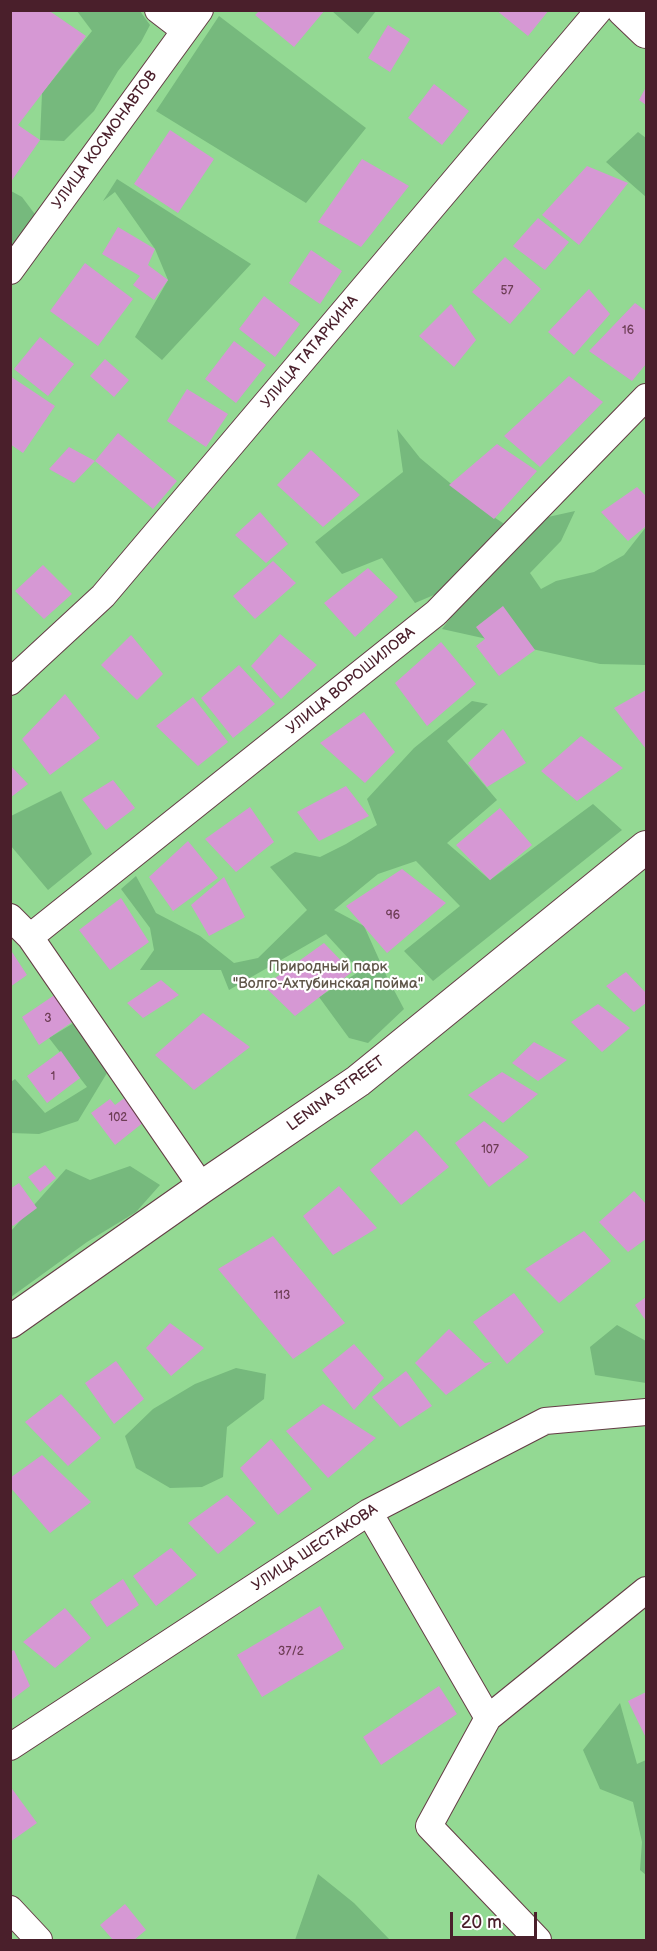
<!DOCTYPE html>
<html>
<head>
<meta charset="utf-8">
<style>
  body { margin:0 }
  #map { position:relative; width:657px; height:1951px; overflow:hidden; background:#f8e8d6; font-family:"Balsamiq Sans",sans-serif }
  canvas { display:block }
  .frame { position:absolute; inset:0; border:12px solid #4a1f2b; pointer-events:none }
  .scale { position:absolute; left:450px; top:1912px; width:87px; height:27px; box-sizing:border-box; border:3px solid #4a1f2b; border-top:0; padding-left:8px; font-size:18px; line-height:21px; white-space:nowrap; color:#4a1f2b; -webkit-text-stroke:4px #fff; paint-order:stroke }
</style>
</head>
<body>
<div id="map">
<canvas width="657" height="1951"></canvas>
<div class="frame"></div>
<div class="scale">20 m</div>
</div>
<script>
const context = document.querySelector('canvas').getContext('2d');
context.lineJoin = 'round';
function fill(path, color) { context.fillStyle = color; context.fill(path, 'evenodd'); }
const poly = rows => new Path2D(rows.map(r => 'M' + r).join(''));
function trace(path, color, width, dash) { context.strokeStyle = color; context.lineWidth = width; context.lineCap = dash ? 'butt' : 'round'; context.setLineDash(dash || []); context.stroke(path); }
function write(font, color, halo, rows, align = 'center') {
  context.font = font + ' "Balsamiq Sans",sans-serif'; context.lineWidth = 4.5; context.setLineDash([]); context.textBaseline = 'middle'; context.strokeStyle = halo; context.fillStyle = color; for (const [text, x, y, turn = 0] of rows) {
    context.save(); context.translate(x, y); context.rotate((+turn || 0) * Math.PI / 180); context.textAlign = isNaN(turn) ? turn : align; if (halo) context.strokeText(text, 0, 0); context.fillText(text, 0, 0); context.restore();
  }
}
fill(poly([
  [11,11,646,11,646,1940,11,1940]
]), '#93d993');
fill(poly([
  [77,11,140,11,150,25,141,42,118,71,94,111,64,141,40,140,42,93,92,31],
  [332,11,376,11,358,34],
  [219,16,366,128,306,203,156,111],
  [638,132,646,138,646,197,606,162],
  [117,179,251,264,162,360,135,337,168,280,155,249,115,192,103,201],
  [11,191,22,197,37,217,11,267],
  [397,429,420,458,480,508,509,527,441,592,415,603,382,558,342,574,315,542,403,472],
  [575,511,561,541,530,573,541,589,556,581,594,572,624,555,646,527,646,665,600,664,442,629,485,573,548,517],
  [472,701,488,704,447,741,497,800,447,843,490,880,593,804,622,830,433,981,404,951,460,906,416,861,378,874,334,910,364,926,387,977,404,1009,368,1043,349,1038,319,997,360,971,326,934,229,990,221,970,140,970,154,950,150,928,121,889,136,876,156,913,200,936,234,963,258,958,307,910,270,867,295,852,320,857,346,844,377,825,367,799,414,748],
  [61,791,92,854,48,890,11,846,11,816],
  [80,1019,110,1068,78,1121,39,1134,11,1133,11,1082,15,1079,45,1113,87,1087,49,1038],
  [130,1166,160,1185,136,1212,87,1242,11,1297,11,1231,66,1169,90,1180],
  [617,1325,646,1341,646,1383,595,1375,590,1347],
  [236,1368,266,1374,264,1399,227,1427,223,1477,202,1487,170,1488,136,1468,125,1436,153,1409,195,1384],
  [620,1703,637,1764,646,1760,646,1875,640,1870,642,1842,633,1802,600,1789,583,1750],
  [318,1874,354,1903,390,1940,295,1940]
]), '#76b97d');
fill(poly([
  [10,10,48,10,86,36,18,125,40,140,10,183],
  [260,10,325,10,294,47,255,15],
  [496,10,549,10,528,36],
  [388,25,410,39,390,72,368,58],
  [434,84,469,111,442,145,408,118],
  [646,87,646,105,639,100],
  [170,130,214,159,178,213,134,184],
  [362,159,409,186,361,247,318,222],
  [587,166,628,183,579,245,542,215],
  [538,218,569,242,545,270,513,246],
  [118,227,155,249,148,265,168,280,154,300,133,285,140,276,102,254],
  [311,250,342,271,320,304,289,283],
  [505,257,541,289,510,324,472,292],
  [85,263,133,299,98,346,50,311],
  [589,289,610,314,574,355,548,332],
  [264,296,300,324,275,357,239,329],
  [635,303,646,311,646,364,632,381,589,351],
  [451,304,476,340,454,367,419,336],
  [40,337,74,364,48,396,14,369],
  [234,341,266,365,236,403,205,379],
  [105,359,129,380,114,397,90,376],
  [10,376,55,406,23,453,10,444],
  [569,376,603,402,540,467,504,436],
  [187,389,228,414,206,447,167,421],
  [118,433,177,481,153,509,95,461,74,483,49,469,69,447,95,461],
  [497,444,537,471,494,519,449,485],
  [311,450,360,495,323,527,277,485],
  [637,487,646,496,646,526,628,541,601,512],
  [260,512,288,544,266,563,235,535],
  [273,561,296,583,255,619,233,596],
  [43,565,72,594,44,619,15,591],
  [368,568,398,597,355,637,324,603],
  [503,606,535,650,499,676,476,646,485,639,476,627],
  [280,634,317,665,281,699,251,666],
  [131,635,163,674,137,700,101,665],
  [441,642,476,684,427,726,395,683],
  [239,665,275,704,233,738,201,698],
  [646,690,646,749,614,708],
  [65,694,100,738,50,775,22,739],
  [193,697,228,742,198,766,156,726],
  [364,712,395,752,365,783,320,743],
  [503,729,526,763,487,787,468,763],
  [581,736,623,768,577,801,541,771],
  [10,765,28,784,10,798],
  [113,780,135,808,106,830,82,799],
  [346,786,369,816,319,841,297,812],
  [250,807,274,842,236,872,205,839],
  [500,808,532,845,490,880,456,845],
  [188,841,218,878,173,911,149,877],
  [402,869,446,903,387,953,346,906],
  [224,877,245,917,209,936,191,905],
  [121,898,149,942,110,970,79,930],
  [324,943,352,972,295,1016,264,986],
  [10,949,27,975,10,987],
  [626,972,646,993,646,1003,634,1012,606,986],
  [161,980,179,995,143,1018,127,1003],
  [59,992,75,1020,39,1045,22,1017],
  [598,1004,630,1028,602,1052,571,1022],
  [203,1013,250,1047,194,1090,155,1055],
  [534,1042,567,1060,538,1081,512,1063],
  [61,1051,80,1078,47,1103,27,1076],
  [502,1072,538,1094,503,1123,468,1095],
  [127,1096,144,1122,115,1145,91,1113,110,1099,115,1105],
  [484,1121,529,1157,489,1187,455,1143],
  [416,1130,449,1167,401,1205,370,1170],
  [45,1165,56,1178,40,1192,28,1177],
  [19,1183,37,1208,13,1226,10,1223,10,1189],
  [339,1186,377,1228,333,1255,303,1216],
  [634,1191,646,1204,646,1239,628,1252,599,1222],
  [584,1231,611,1261,559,1303,525,1269],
  [273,1236,345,1323,293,1359,218,1269],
  [514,1293,544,1332,507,1364,473,1322],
  [646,1297,646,1321,635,1305],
  [170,1323,204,1348,171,1376,146,1348],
  [449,1329,485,1363,492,1362,446,1395,415,1363],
  [354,1344,384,1378,354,1410,322,1370],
  [116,1361,144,1399,114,1424,85,1383],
  [406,1371,432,1406,400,1427,372,1397],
  [61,1394,101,1438,68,1466,25,1422],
  [323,1404,376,1438,328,1478,286,1431],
  [271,1439,312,1489,278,1515,240,1468],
  [42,1455,91,1502,50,1533,10,1487,10,1478],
  [227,1495,256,1523,218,1554,188,1523],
  [171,1548,197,1575,156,1606,133,1576],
  [123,1579,139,1605,107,1627,90,1602],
  [320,1606,344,1648,262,1697,237,1655],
  [65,1608,91,1638,55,1668,23,1642],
  [14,1650,30,1686,10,1701,10,1652],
  [439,1686,457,1714,381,1765,363,1737],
  [646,1692,646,1738,628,1701],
  [10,1786,37,1823,10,1842],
  [125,1904,146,1930,134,1940,113,1940,100,1925]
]), '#d698d4');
const minor = poly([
  [158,10,184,30],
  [10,271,200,10],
  [10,682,103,596,599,10],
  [10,917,30,937,202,1187],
  [30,937,436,613,646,397],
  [369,1512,488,1718,646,1590],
  [488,1718,429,1826,538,1940],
  [10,1747,369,1512,545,1421,646,1412],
  [10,1909,39,1940]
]);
const tertiary = poly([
  [623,10,646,32],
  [10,1322,202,1187,358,1081,646,847]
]);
trace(minor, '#643d45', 28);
trace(tertiary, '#643d45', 34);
trace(minor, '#fff', 26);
trace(tertiary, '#fff', 32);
write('12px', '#6d3d55', null, [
  ["57",507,291],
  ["16",628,331],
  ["96",393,916],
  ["3",48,1019],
  ["1",53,1077],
  ["102",118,1118],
  ["107",490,1150],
  ["113",282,1296],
  ["37/2",291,1652]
]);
write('15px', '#4a1f2b', '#fff', [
  ["УЛИЦА КОСМОНАВТОВ",105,140,-54],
  ["УЛИЦА ТАТАРКИНА",310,352,-50],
  ["УЛИЦА ВОРОШИЛОВА",351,681,-39],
  ["LENINA STREET",336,1094,-36],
  ["УЛИЦА ШЕСТАКОВА",315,1548,-33]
]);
write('15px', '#60574a', '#fff', [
  ["Природный парк",328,967],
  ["\"Волго-Ахтубинская пойма\"",328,984]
]);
</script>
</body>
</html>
